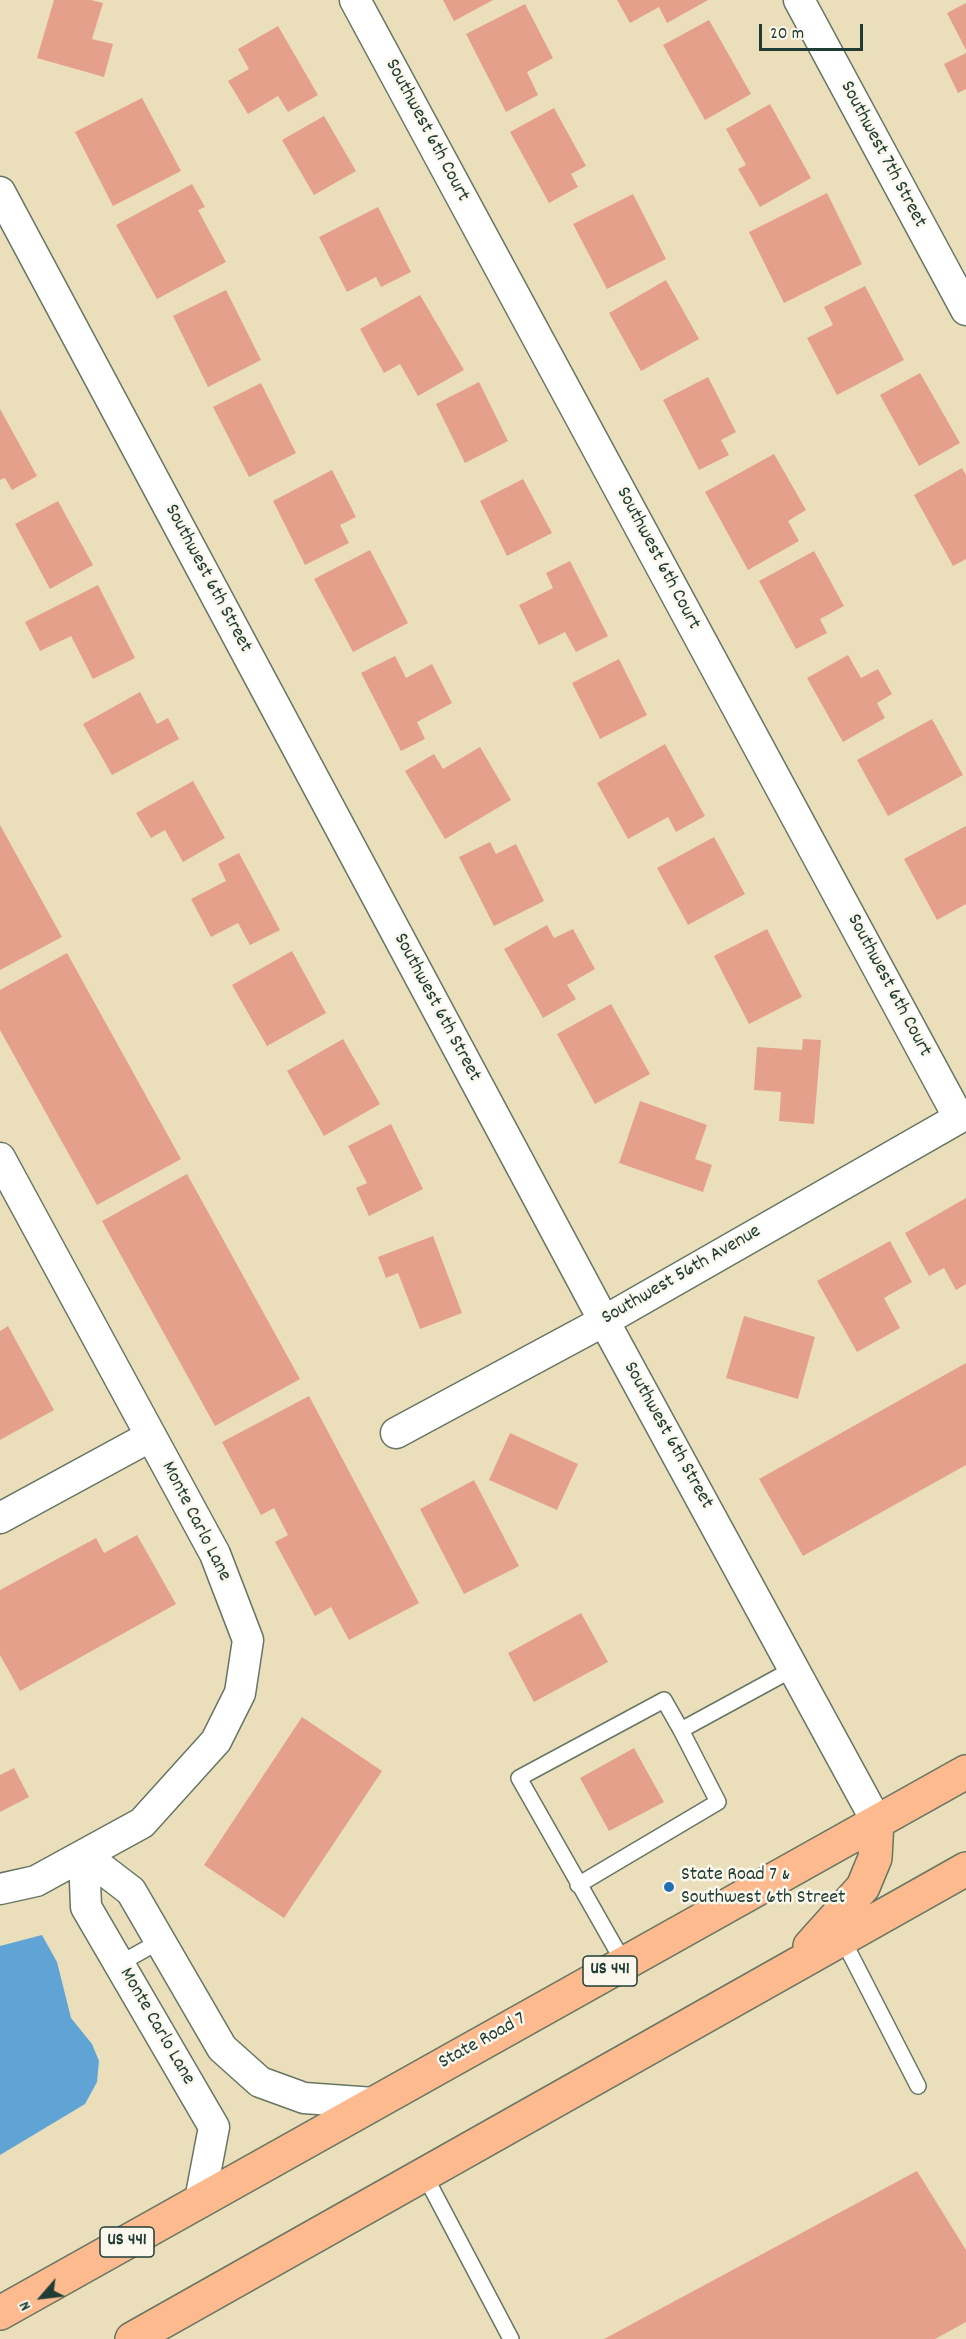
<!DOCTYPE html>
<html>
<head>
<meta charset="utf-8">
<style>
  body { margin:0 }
  #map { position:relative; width:966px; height:2339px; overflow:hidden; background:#eadfba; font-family:Dekko,sans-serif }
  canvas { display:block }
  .north { position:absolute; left:12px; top:2267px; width:60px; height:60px; -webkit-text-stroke:4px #fbf7ec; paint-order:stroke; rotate:242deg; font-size:16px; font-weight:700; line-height:24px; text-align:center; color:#1f3d34 }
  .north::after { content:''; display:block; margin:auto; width:21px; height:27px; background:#1f3d34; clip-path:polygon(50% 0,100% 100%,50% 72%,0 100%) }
  .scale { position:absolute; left:759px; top:24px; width:104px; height:27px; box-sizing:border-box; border:3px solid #1f3d34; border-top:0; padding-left:8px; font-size:18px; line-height:21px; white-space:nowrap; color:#1f3d34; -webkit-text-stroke:4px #fbf7ec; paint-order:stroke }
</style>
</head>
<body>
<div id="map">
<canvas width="966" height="2339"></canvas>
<div class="north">N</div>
<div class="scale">20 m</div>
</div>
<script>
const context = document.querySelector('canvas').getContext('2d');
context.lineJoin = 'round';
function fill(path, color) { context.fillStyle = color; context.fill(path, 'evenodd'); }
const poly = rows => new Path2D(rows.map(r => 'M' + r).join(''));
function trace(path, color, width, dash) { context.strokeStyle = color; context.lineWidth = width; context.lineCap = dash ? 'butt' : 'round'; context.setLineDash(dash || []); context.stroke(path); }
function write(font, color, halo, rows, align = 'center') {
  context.font = font + ' Dekko,sans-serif'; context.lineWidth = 5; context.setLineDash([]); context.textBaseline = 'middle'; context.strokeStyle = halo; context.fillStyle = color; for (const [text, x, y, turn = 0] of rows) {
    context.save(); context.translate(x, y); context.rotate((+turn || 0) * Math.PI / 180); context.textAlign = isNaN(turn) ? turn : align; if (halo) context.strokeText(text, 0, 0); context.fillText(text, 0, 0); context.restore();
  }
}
fill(poly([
  [42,1935,57,1962,71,2018,92,2044,99,2061,97,2082,85,2104,0,2155,0,1946]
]), '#5fa4d4');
fill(poly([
  [54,0,91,0,103,3,92,39,113,44,104,77,37,58],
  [443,0,493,0,454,21],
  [617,0,708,0,667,23,659,7,630,23],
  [966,3,966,50,947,13],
  [525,4,553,58,527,72,538,95,506,112,466,34],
  [709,20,751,94,705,120,663,45],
  [278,26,318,95,288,112,278,96,248,114,228,81,249,69,238,49],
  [966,53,966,89,958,93,944,64],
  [142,98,181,171,113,206,75,132],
  [770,104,811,178,760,207,738,169,746,165,726,129],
  [554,108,586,166,571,174,578,187,549,203,510,132],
  [324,116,356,171,314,195,282,140],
  [192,184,205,207,198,210,226,262,157,299,116,225],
  [827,193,862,264,784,303,749,232],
  [633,194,666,259,607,289,573,224],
  [378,207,411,272,381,287,376,277,347,292,319,237],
  [666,280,699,339,641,371,609,313],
  [865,286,904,360,837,395,807,338,833,325,824,307],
  [226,290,261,360,208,387,173,316],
  [420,295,464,370,418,396,400,364,384,373,360,329],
  [920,373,960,443,919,466,880,395],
  [708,377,736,432,721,440,729,455,699,470,663,400],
  [479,382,508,441,465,463,436,404],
  [261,383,296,453,249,477,213,407],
  [0,409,37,476,12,490,5,478,0,480],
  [774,454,806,510,788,521,799,541,748,570,705,492],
  [962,468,966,475,966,559,953,566,914,495],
  [332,470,356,517,340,525,349,543,305,565,273,501],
  [523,479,552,533,507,556,480,501],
  [58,501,93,565,50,589,15,524],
  [370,550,408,623,353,652,314,579],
  [814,551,844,606,820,619,827,633,796,649,759,581],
  [570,561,608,636,576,652,565,632,539,645,519,605,553,588,546,573],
  [98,585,135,658,93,679,71,636,40,651,25,622],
  [848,655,861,678,878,669,892,694,877,703,885,718,843,742,807,678],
  [395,656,406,678,432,664,452,703,417,722,425,739,401,751,361,673],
  [619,659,647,715,600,739,572,683],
  [140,692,157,724,168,718,179,739,112,775,83,724],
  [932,719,963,775,888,816,857,760],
  [665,744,705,816,676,832,668,817,628,839,597,783],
  [480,747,511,800,445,839,405,771,434,754,443,769],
  [193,781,225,838,183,862,165,830,151,838,136,813],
  [0,825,62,937,0,970],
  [966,826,966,904,937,920,904,859],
  [714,837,745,894,688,925,657,868],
  [490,842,496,854,516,844,544,901,494,926,459,857],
  [239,853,280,930,250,945,238,923,211,937,191,899,226,881,218,864],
  [547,925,554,938,573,929,595,969,567,985,576,999,543,1018,504,949],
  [767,929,802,997,749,1024,714,956],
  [292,951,326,1013,267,1046,232,985],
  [67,953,181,1159,97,1205,0,1030,0,990],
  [611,1004,650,1074,595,1104,557,1034],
  [343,1039,380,1104,324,1136,287,1071],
  [803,1039,821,1040,814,1124,779,1121,781,1092,754,1090,757,1047,802,1050],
  [640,1101,707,1125,695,1159,712,1165,703,1192,619,1163],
  [391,1124,423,1189,369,1216,356,1188,367,1183,348,1146],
  [187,1174,300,1379,215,1426,102,1221],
  [966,1198,966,1284,956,1290,944,1268,929,1276,905,1233],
  [433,1236,462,1313,420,1329,398,1273,386,1278,378,1257],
  [890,1241,912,1282,884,1298,900,1328,857,1352,817,1281],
  [744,1316,815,1337,798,1399,726,1378],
  [8,1326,54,1410,0,1440,0,1331],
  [966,1363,966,1465,803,1556,759,1479],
  [309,1396,419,1603,349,1640,331,1607,315,1616,275,1542,288,1535,274,1508,261,1515,222,1442],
  [510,1433,578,1464,557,1510,489,1480],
  [474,1480,519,1566,464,1594,420,1509],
  [137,1535,176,1604,20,1691,0,1655,0,1590,96,1538,104,1553],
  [581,1613,608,1662,534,1702,508,1653],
  [302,1717,382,1771,284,1918,204,1865],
  [634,1748,664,1802,609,1831,580,1778],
  [14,1768,29,1797,0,1812,0,1775],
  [917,2171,966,2250,966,2322,935,2339,604,2339]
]), '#e5a08c');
const lane = poly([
  [578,1885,718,1802,681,1730],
  [842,1938,918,2086],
  [624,1963,519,1778,664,1700,681,1730,793,1669],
  [119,1964,160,1941],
  [424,2174,511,2339]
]);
const street = poly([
  [355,0,959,1118],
  [799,0,966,310],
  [0,192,604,1321,877,1822],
  [0,1158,215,1554,248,1640,240,1693,216,1741,142,1823,36,1881,0,1889],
  [396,1433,604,1321,966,1114],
  [0,1518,151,1436],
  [84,1855,131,1891,222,2048,260,2082,304,2098,374,2103],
  [84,1855,86,1907,214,2127,200,2200]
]);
const primary = poly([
  [810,1946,863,1887,875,1858,877,1822],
  [0,2313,966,1772],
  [132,2339,966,1869]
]);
trace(lane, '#667663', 18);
trace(street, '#667663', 33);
trace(primary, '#667663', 36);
trace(lane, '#fff', 15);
trace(street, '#fff', 30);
trace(primary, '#fcba8e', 33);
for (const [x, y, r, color] of [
  [669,1887,6,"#1f6fb2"]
]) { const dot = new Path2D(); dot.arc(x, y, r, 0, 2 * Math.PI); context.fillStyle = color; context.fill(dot); trace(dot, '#fbf7ec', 2); }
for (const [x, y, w] of [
  [610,1971,54],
  [127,2242,54]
]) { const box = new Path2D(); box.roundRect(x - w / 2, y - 15, w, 30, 4.5); context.fillStyle = '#fbf7ec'; context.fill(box); trace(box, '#1f3d34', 1.5); }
write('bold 18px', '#1f3d34', null, [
  ["US 441",610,1971],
  ["US 441",127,2242]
]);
write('20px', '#1f3d34', '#fbf7ec', [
  ["Southwest 6th Court",426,131,62],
  ["Southwest 7th Street",882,155,62],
  ["Southwest 6th Court",657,559,62],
  ["Southwest 6th Street",207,579,62],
  ["Southwest 6th Court",888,986,62],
  ["Southwest 6th Street",436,1008,62],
  ["Southwest 56th Avenue",682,1276,-30],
  ["Southwest 6th Street",667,1436,61],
  ["Monte Carlo Lane",195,1522,63],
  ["Monte Carlo Lane",156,2027,60],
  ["State Road 7",483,2042,-29]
]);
write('20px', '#1f3d34', '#fbf7ec', [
  ["State Road 7 &",681,1876],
  ["Southwest 6th Street",681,1899]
], 'left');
</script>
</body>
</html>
